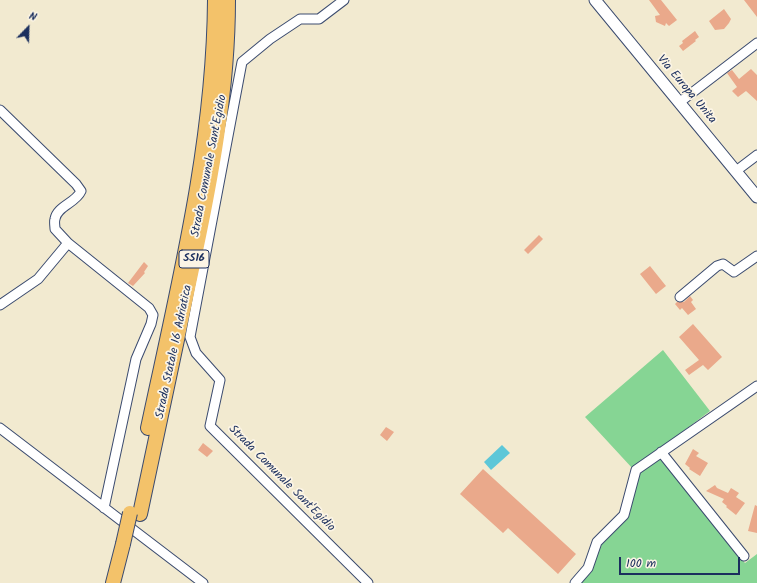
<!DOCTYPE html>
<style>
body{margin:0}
#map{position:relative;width:757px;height:583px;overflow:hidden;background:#f2ead0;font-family:Kalam,sans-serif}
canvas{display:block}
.north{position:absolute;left:8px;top:8px;width:40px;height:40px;-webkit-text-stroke:3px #fcf5e5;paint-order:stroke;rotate:23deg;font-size:11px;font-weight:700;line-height:16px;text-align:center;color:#1b2f5e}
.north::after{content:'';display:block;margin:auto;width:14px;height:18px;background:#1b2f5e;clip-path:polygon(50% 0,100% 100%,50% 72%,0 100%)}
.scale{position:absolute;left:619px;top:557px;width:121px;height:18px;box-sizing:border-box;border:2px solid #1b2f5e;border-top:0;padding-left:5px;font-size:12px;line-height:14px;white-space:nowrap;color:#1b2f5e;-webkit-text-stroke:3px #fcf5e5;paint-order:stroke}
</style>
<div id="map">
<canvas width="757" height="583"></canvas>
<div class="north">N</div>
<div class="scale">100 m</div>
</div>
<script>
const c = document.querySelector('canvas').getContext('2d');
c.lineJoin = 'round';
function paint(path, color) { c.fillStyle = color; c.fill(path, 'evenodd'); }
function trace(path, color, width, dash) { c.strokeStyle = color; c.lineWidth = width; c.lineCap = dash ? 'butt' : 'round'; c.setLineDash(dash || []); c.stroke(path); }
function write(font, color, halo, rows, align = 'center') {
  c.font = font + ' Kalam,sans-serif'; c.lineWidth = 3.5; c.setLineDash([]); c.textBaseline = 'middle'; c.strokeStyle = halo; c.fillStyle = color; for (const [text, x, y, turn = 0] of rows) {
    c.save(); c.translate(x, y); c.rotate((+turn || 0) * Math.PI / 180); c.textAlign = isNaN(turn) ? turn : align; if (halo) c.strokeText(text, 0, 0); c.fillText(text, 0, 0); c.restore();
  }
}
const green = new Path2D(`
 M 663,350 L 710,411 L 633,469 L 585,417 Z
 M 661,457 L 745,563 L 757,554 L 757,583 L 581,583 L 591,572 L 601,544 L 629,516 L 640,471 Z`);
const water = new Path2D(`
 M 502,445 L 510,453 L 491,470 L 484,462 Z`);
const building = new Path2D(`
 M 649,0 L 661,0 L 677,20 L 669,26 L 666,23 L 665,26 L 656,22 L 655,16 L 660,15 Z
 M 744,0 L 757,0 L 757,17 Z
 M 724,9 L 731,19 L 729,23 L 724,29 L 715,30 L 709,21 Z
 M 695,31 L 699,37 L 695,40 L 696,41 L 683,51 L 679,46 L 683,43 L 682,41 Z
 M 751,69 L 757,75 L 757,101 L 746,91 L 738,97 L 732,91 L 737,87 L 727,73 L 732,70 L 739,79 Z
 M 539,235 L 543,239 L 528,254 L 524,250 Z
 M 144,262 L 148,266 L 144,272 L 145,273 L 133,286 L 128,283 Z
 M 650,266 L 666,286 L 656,294 L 640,274 Z
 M 690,296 L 693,300 L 691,302 L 696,309 L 688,315 L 682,308 L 680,310 L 675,304 L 677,302 L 684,302 Z
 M 693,324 L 722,357 L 708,370 L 703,365 L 689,375 L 685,370 L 699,360 L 679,337 Z
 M 386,427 L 394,432 L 387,441 L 380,435 Z
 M 203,443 L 213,451 L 207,457 L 198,450 Z
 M 693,449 L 699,453 L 696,456 L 708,463 L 700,476 L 689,469 L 690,468 L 685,464 Z
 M 483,469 L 576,554 L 558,574 L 508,528 L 503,533 L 460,494 Z
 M 715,485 L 717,488 L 728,493 L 731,488 L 739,493 L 736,497 L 745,503 L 736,515 L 726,507 L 727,506 L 722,502 L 724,499 L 706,491 Z
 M 755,505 L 757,506 L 757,533 L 748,531 Z`);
const minor = new Path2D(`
 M 344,0 L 319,19 L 300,19 L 270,39 L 242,62 L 190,337 L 196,353 L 220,380 L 210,426 L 368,583
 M 680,102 L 757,43
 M 0,110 L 76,184 L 81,191 C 76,203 57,206 55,219 C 54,222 55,226 55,229 L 68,243 L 149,308 L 153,315 L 151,324 L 136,359 L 104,508
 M 736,171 L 757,155
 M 680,297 L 717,266 L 723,264 L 734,272 L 757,256
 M 0,305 L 38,279 L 68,243
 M 0,428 L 203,583
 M 661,452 L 744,556
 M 575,583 L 588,568 L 597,542 L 624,515 L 636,470 L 757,386`);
const tertiary = new Path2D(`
 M 595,0 L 757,197`);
const trunk = new Path2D(`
 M 148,428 C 178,287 214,144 215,0
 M 140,514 C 157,432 175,351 192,269 C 211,181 228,91 228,0
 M 113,583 L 123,544`);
const trunkBridge = new Path2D(`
 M 123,544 L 130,513`);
const shields = [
 [194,259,30]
];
const shieldNames = [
 ["SS16",194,259]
];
const streetNames = [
 ["Via Europa Unita",686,90,50],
 ["Strada Comunale Sant'Egidio",210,166,-79],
 ["Strada Statale 16 Adriatica",175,352,-78],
 ["Strada Comunale Sant'Egidio",281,479,45]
];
paint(green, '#86d594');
paint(water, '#5dc7d8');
paint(building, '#eaa98b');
trace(minor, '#3b4b6f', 11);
trace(tertiary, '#3b4b6f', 13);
trace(trunk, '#3b4b6f', 16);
trace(minor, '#fff', 9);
trace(tertiary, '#fff', 11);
trace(trunk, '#f3c26a', 14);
trace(trunkBridge, '#3b4b6f', 16, []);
trace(trunkBridge, '#f3c26a', 14);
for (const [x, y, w] of shields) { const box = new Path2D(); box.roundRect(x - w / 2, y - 9, w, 18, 3); c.fillStyle = '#fcf5e5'; c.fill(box); trace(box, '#1b2f5e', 1); }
write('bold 11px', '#1b2f5e', null, shieldNames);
write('12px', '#1b2f5e', '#fcf5e5', streetNames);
</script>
